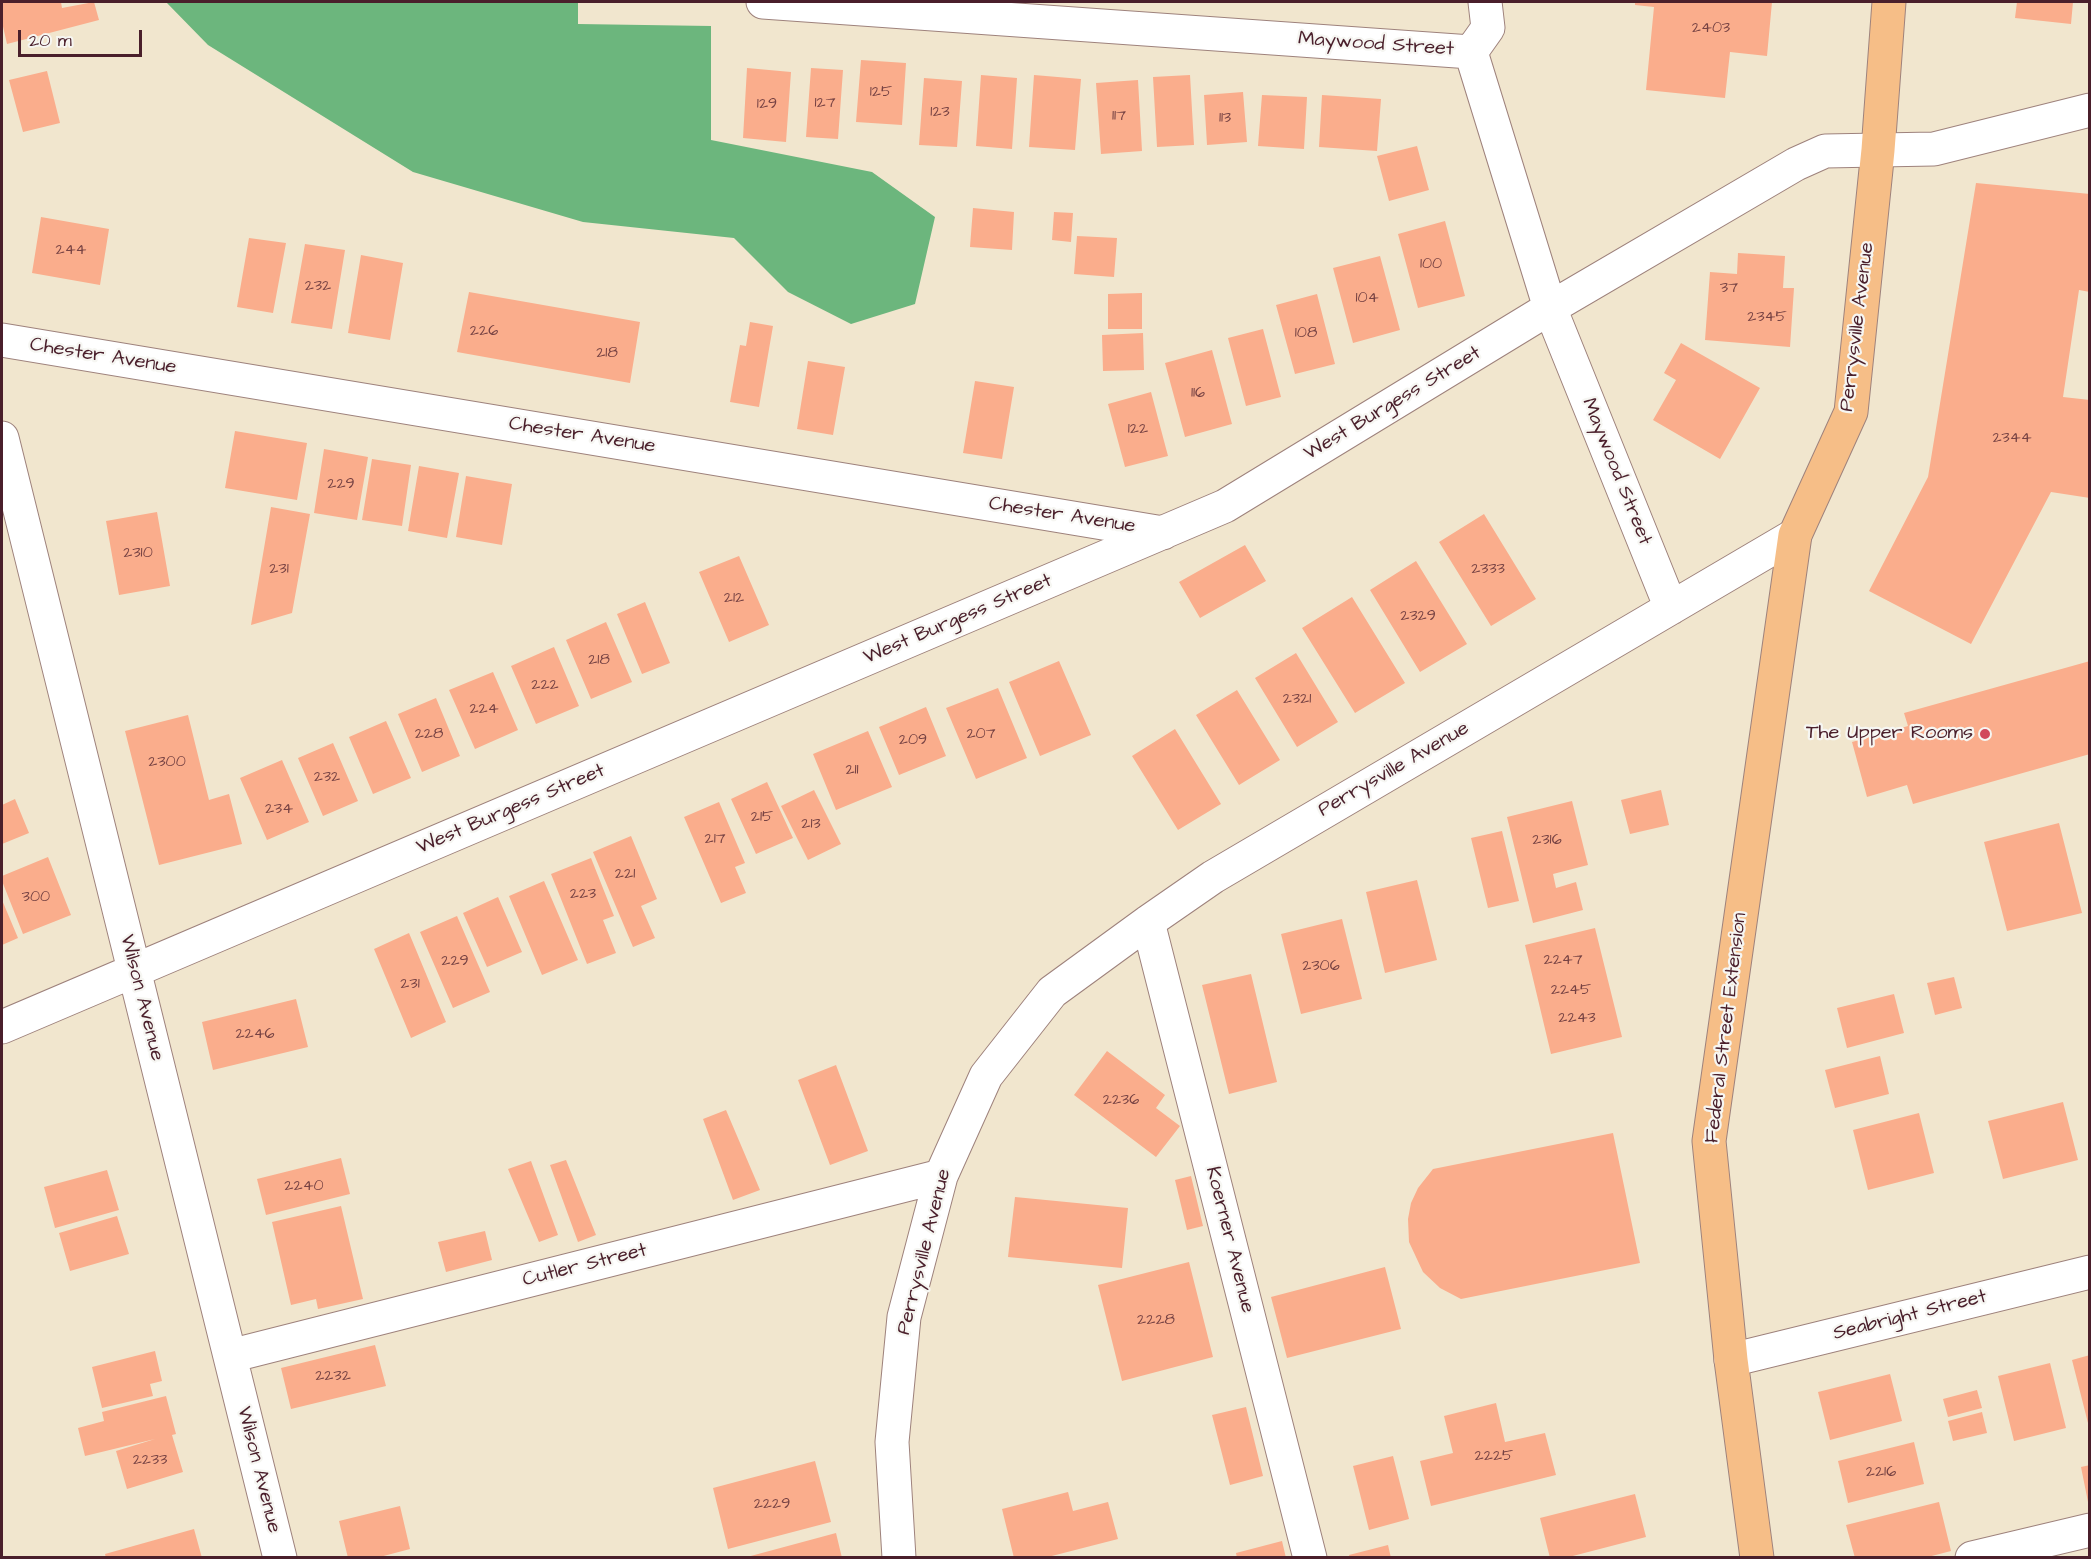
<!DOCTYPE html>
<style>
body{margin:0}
#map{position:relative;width:2091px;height:1559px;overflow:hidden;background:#f1e6ce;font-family:"Architects Daughter",sans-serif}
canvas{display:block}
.frame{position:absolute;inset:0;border:3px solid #4a1f2b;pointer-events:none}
.scale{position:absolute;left:18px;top:30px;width:124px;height:27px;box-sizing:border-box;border:3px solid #4a1f2b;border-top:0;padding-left:8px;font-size:18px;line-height:21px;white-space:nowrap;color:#4a1f2b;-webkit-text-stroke:4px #f6f6f2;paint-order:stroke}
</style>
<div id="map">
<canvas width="2091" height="1559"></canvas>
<div class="frame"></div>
<div class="scale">20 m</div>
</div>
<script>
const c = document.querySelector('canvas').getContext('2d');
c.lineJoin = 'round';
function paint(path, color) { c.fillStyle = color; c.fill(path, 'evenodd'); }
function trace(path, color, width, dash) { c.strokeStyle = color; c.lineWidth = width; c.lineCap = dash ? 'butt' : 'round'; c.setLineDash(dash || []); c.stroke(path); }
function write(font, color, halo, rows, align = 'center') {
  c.font = font + ' "Architects Daughter",sans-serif'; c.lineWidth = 4.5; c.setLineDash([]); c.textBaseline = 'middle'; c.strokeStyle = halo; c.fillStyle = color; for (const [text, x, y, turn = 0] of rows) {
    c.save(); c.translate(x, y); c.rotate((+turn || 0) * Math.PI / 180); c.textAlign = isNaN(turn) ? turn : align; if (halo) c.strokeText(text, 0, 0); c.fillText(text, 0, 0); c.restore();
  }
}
const forest = new Path2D(`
 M 166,2 L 578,2 L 578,24 L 711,26 L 711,140 L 872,172 L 935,217 L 915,304 L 851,324 L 788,292 L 734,238 L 583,222 L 413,172 L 208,45 Z`);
const building = new Path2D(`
 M 2,2 L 61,2 L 62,8 L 94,2 L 99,20 L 7,44 L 2,22 Z
 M 1635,2 L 1772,2 L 1767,56 L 1730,52 L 1725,98 L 1646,90 L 1654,7 L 1635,5 Z
 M 2017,2 L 2073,2 L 2071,24 L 2015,18 Z
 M 861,60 L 906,63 L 902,125 L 856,122 Z
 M 747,68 L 791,72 L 786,142 L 743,138 Z
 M 811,68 L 843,70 L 838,139 L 806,137 Z
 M 47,71 L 60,123 L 23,132 L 9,80 Z
 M 981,75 L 1017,78 L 1012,149 L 976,146 Z
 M 1034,75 L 1081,79 L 1075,150 L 1029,147 Z
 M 1190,75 L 1194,145 L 1157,147 L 1153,77 Z
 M 924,78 L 962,81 L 957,147 L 919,145 Z
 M 1138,80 L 1142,151 L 1101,154 L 1096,83 Z
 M 1243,92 L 1247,142 L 1207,145 L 1204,95 Z
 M 1262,95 L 1307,97 L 1304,149 L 1258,146 Z
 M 1322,95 L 1381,99 L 1377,151 L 1319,147 Z
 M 1417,146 L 1429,190 L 1389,201 L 1377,156 Z
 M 1976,183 L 2090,194 L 2090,292 L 2079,290 L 2063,397 L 2090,400 L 2090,498 L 2051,492 L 1971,644 L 1869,591 L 1928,477 Z
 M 973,208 L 1014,212 L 1012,250 L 970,247 Z
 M 1054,212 L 1073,213 L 1071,242 L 1052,240 Z
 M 41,217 L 109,229 L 100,285 L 32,273 Z
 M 1445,221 L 1465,296 L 1418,308 L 1398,234 Z
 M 1077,236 L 1117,238 L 1114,277 L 1074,274 Z
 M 249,238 L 286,243 L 273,313 L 237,307 Z
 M 305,244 L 345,250 L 332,329 L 291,323 Z
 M 1738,253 L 1785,256 L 1783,288 L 1794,288 L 1790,347 L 1705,340 L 1710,272 L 1737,274 Z
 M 361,255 L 403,263 L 390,340 L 348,333 Z
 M 1380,256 L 1400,330 L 1353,343 L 1333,268 Z
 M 469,292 L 640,322 L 630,383 L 457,352 Z
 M 1142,293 L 1142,329 L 1108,329 L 1108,294 Z
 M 1317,294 L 1335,364 L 1295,374 L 1276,305 Z
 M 750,322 L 773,326 L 759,407 L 730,402 L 740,345 L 746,346 Z
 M 1263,329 L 1281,397 L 1246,406 L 1228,338 Z
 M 1143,333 L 1144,370 L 1103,371 L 1102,335 Z
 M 1681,343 L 1760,388 L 1720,459 L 1653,420 L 1676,380 L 1664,373 Z
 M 1212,350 L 1232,424 L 1185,437 L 1165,363 Z
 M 808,361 L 845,367 L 833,435 L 797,429 Z
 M 975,381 L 1014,387 L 1002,459 L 963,453 Z
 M 1151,392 L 1168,456 L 1125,467 L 1108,404 Z
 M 235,431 L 307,443 L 297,500 L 225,488 Z
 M 324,449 L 368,457 L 357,520 L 314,513 Z
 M 372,459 L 411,465 L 402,526 L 362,520 Z
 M 419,466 L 459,473 L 447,538 L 408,531 Z
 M 466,476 L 512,484 L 502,545 L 456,537 Z
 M 271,507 L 310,514 L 292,613 L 251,625 Z
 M 157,512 L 170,586 L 119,595 L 106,521 Z
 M 1484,514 L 1536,599 L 1491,626 L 1439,542 Z
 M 1245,545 L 1266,581 L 1200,618 L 1179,582 Z
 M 739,556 L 769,625 L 729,642 L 699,572 Z
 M 1416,561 L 1467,644 L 1420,672 L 1370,590 Z
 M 1352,597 L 1405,683 L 1355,713 L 1302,628 Z
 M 645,602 L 670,663 L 642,674 L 617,614 Z
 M 606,622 L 632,682 L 591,699 L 566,640 Z
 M 554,647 L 579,706 L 536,724 L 511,666 Z
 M 1296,653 L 1338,722 L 1297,747 L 1255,678 Z
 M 1059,661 L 1091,735 L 1040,756 L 1009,682 Z
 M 2090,661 L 2090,754 L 1913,804 L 1907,785 L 1867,797 L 1852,742 L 1908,726 L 1904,713 Z
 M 493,672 L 518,730 L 475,749 L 449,690 Z
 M 998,688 L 1027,758 L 976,779 L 946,708 Z
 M 1237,690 L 1280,760 L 1239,785 L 1196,715 Z
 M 436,698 L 460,756 L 422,772 L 398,714 Z
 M 926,707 L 946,756 L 899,775 L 879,727 Z
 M 188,715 L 209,800 L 229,794 L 242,844 L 159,865 L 125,731 Z
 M 386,721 L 411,778 L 373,794 L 349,737 Z
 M 1175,729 L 1221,804 L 1178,830 L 1132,756 Z
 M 868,731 L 892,787 L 836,810 L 813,754 Z
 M 333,743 L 358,801 L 323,816 L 298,758 Z
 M 282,760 L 309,822 L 267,840 L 240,778 Z
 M 767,782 L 793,838 L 756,854 L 731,799 Z
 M 814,790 L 841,844 L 808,860 L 781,806 Z
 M 1661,790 L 1669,825 L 1630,834 L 1621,800 Z
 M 15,799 L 29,833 L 2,844 L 2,805 Z
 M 1572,801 L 1588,865 L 1553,874 L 1556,888 L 1576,882 L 1583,910 L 1533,923 L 1507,817 Z
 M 719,802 L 745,863 L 735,867 L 746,893 L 721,903 L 684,817 Z
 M 2059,823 L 2082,913 L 2007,931 L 1984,842 Z
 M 1502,831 L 1519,901 L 1488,908 L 1471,838 Z
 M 631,836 L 657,899 L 641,906 L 655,938 L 633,947 L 593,852 Z
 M 48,857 L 71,915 L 23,934 L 2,881 L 2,876 Z
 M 591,858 L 614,916 L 603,920 L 616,953 L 587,964 L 551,874 Z
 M 1417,880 L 1437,960 L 1385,973 L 1366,892 Z
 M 544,881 L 578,960 L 542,975 L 509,896 Z
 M 498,897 L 522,952 L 487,967 L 463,913 Z
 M 2,900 L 18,938 L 2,945 Z
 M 457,916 L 490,992 L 453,1008 L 420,932 Z
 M 1342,919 L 1362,999 L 1301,1014 L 1281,934 Z
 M 1595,928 L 1622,1037 L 1551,1054 L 1525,945 Z
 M 409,933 L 446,1022 L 411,1038 L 374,949 Z
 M 1251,974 L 1277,1082 L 1229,1094 L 1202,985 Z
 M 1954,977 L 1962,1008 L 1935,1015 L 1927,983 Z
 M 1894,994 L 1904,1033 L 1847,1048 L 1837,1008 Z
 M 296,999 L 308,1047 L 213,1070 L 202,1022 Z
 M 1107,1051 L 1165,1095 L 1156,1108 L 1180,1126 L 1156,1157 L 1074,1095 Z
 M 1880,1056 L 1889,1094 L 1835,1108 L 1825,1070 Z
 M 836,1065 L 868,1151 L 830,1165 L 798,1080 Z
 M 2063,1102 L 2078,1160 L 2003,1179 L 1988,1121 Z
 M 726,1110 L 760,1190 L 733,1200 L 703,1119 Z
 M 1919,1113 L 1934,1173 L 1868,1190 L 1853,1130 Z
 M 1613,1133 L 1640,1263 L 1461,1299 L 1440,1288 L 1423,1272 L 1409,1242 L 1408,1219 L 1411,1203 L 1418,1188 L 1433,1169 Z
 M 341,1158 L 350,1194 L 266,1215 L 257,1179 Z
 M 566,1160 L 596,1235 L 578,1242 L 550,1165 Z
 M 531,1161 L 558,1235 L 539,1242 L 508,1169 Z
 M 107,1170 L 119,1210 L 55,1228 L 44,1187 Z
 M 1191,1176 L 1203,1226 L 1187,1230 L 1175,1180 Z
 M 1015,1197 L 1128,1208 L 1122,1268 L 1008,1257 Z
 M 341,1206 L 363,1299 L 318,1309 L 316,1299 L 291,1305 L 272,1222 Z
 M 117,1216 L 129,1254 L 70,1271 L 59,1233 Z
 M 485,1231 L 492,1260 L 446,1272 L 438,1242 Z
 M 1189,1262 L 1213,1357 L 1122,1381 L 1098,1285 Z
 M 1385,1267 L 1401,1329 L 1287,1358 L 1271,1297 Z
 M 375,1345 L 386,1386 L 291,1409 L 281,1368 Z
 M 155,1351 L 162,1381 L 150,1384 L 153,1396 L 102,1408 L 92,1367 Z
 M 2090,1355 L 2090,1427 L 2089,1427 L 2072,1360 Z
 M 2050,1363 L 2066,1428 L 2014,1441 L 1998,1376 Z
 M 1890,1374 L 1902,1421 L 1830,1440 L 1818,1392 Z
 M 1977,1390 L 1982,1408 L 1948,1417 L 1943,1399 Z
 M 166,1396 L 176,1434 L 172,1435 L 183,1472 L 127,1489 L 116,1451 L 155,1439 L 85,1456 L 78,1428 L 104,1421 L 102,1412 Z
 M 1496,1403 L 1505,1442 L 1545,1433 L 1556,1475 L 1431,1506 L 1420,1461 L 1453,1453 L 1444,1416 Z
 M 1246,1407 L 1263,1476 L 1230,1485 L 1212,1415 Z
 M 1982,1412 L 1987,1433 L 1953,1441 L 1948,1421 Z
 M 1914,1442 L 1924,1484 L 1848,1503 L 1838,1461 Z
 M 1393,1456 L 1409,1519 L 1369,1530 L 1353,1466 Z
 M 815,1461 L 831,1522 L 728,1549 L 713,1488 Z
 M 2090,1465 L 2090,1501 L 2088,1502 L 2081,1467 Z
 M 1068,1492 L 1073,1511 L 1108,1502 L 1118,1539 L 1044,1558 L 1014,1558 L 1002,1509 Z
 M 1635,1494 L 1646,1537 L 1565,1558 L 1550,1558 L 1540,1518 Z
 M 1939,1502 L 1951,1551 L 1924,1558 L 1855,1558 L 1846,1525 Z
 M 400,1506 L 410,1549 L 376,1558 L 348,1558 L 339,1521 Z
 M 194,1529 L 202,1558 L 106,1558 L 105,1554 Z
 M 836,1533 L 842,1558 L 747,1558 L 747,1557 Z
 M 1282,1541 L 1286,1558 L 1237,1558 L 1236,1553 Z
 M 1388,1545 L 1391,1558 L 1350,1558 L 1349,1555 Z`);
const minor = new Path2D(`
 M 763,2 L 1471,52 L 1550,308 L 1671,608
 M 1471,52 L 1488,28 L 1485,2
 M 2,340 L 1163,533
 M 2,438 L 280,1558
 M 1148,922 L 1310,1558
 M 2,1027 L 1225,506 L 1550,308 L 1796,164 L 1825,151 L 1934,149 L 2090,110
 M 230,1356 L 941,1176
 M 1731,1360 L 2090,1272
 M 899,1558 L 892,1442 L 904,1317 L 941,1176 L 986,1076 L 1052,992 L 1148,922 L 1213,877 L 1795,535
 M 1972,1558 L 2090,1530`);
const major = new Path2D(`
 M 1757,1558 L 1731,1360 L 1709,1141 L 1795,535 L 1851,412 L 1878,150 L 1889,2`);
const markers = [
 [1985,734,6,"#d1495b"]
];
const numberNames = [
 ["2403",1711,29],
 ["125",881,93],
 ["127",825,104],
 ["129",767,105],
 ["123",940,113],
 ["117",1119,117],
 ["113",1225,119],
 ["244",71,251],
 ["100",1431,265],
 ["232",318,287],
 ["37",1729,289],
 ["104",1367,299],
 ["2345",1767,318],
 ["226",484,332],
 ["108",1306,334],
 ["218",607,354],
 ["116",1198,394],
 ["122",1138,430],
 ["2344",2012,439],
 ["229",341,485],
 ["2310",138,554],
 ["231",279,570],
 ["2333",1488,570],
 ["212",734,599],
 ["2329",1418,617],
 ["218",599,661],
 ["222",545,686],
 ["2321",1297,700],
 ["224",484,710],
 ["228",429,735],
 ["207",981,735],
 ["209",913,741],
 ["2300",167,763],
 ["211",852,771],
 ["232",327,778],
 ["234",279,810],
 ["215",762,818],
 ["213",811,825],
 ["217",715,840],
 ["2316",1547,841],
 ["221",625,875],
 ["223",583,895],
 ["300",36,898],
 ["2247",1563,961],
 ["229",455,962],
 ["2306",1321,967],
 ["231",410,985],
 ["2245",1571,991],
 ["2243",1577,1019],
 ["2246",255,1035],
 ["2236",1121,1101],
 ["2240",304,1187],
 ["2228",1156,1321],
 ["2232",333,1377],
 ["2225",1494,1457],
 ["2233",150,1461],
 ["2216",1881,1473],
 ["2229",772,1505]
];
const streetNames = [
 ["Maywood Street",1376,45,4],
 ["Perrysville Avenue",1858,327,-83],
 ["Chester Avenue",103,357,9],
 ["West Burgess Street",1393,404,-31],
 ["Chester Avenue",582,436,9],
 ["Maywood Street",1616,472,68],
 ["Chester Avenue",1062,516,9],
 ["West Burgess Street",958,620,-23],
 ["Perrysville Avenue",1394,770,-30],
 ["West Burgess Street",511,810,-23],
 ["Wilson Avenue",141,998,76],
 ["Federal Street Extension",1727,1028,-83],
 ["Koerner Avenue",1229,1240,76],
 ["Perrysville Avenue",925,1252,-76],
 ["Cutler Street",585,1266,-14],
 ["Seabright Street",1910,1316,-14],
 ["Wilson Avenue",258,1470,76]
];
const poiNames = [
 ["The Upper Rooms",1973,734]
];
paint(forest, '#6cb67d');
paint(building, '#faad8c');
trace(minor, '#9e827c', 35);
trace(major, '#9e827c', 35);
trace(minor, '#fff', 33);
trace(major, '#f6be87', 33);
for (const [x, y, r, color] of markers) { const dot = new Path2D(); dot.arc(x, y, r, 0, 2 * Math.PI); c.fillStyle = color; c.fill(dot); trace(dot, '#f6f6f2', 2); }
write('16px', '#764243', null, numberNames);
write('20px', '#4a1f2b', '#f6f6f2', streetNames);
write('20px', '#4a1f2b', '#f6f6f2', poiNames, 'right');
</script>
